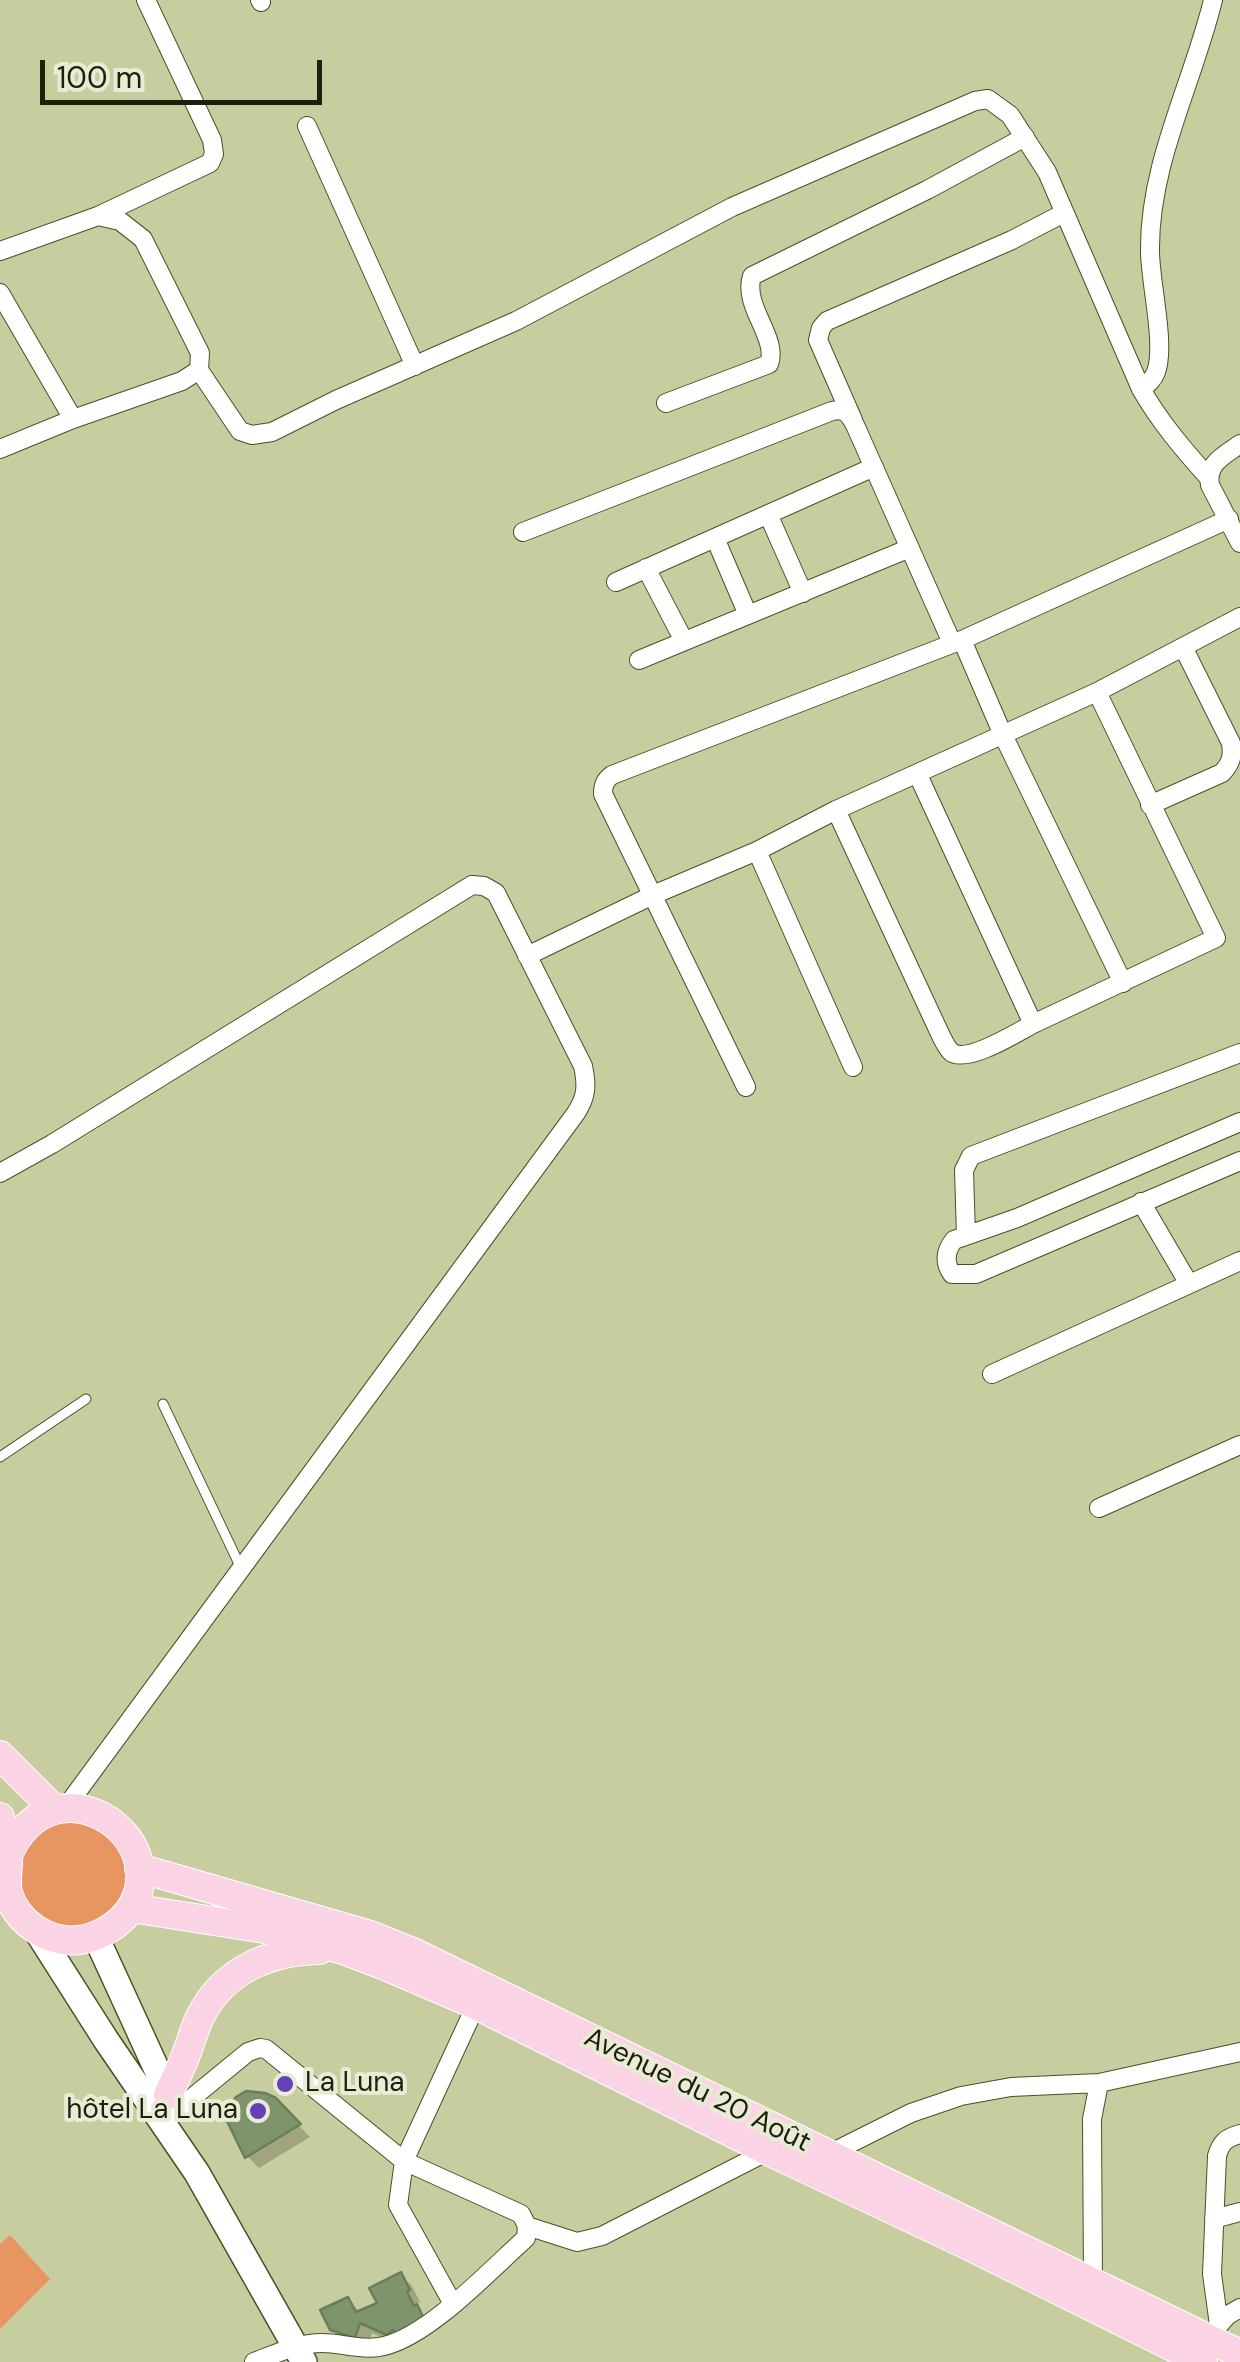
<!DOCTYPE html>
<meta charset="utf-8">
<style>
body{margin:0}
#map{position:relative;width:1240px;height:2362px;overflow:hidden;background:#c8cd9f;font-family:"DM Sans",sans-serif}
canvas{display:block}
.scale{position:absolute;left:40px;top:60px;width:282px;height:45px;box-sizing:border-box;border:5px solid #1e1f0e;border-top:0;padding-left:12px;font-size:30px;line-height:35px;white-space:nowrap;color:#1e1f0e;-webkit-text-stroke:8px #e9ecd4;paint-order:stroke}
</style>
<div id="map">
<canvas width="1240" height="2362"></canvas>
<div class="scale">100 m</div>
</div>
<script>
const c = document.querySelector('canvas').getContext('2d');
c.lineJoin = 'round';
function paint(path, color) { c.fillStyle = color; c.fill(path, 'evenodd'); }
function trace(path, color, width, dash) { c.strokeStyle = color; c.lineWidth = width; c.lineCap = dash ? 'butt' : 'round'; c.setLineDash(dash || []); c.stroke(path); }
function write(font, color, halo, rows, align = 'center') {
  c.font = font + ' "DM Sans",sans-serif'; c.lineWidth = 8; c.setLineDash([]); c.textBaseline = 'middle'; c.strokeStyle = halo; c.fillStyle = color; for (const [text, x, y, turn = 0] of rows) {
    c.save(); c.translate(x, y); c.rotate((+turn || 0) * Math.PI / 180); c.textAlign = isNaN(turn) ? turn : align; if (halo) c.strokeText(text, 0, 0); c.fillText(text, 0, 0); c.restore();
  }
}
const green = new Path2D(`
 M 84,1819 L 117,1838 C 133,1887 133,1891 95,1926 C 83,1926 66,1930 55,1927 C 28,1918 11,1883 21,1856 C 25,1845 39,1834 46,1825 Z
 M 10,2235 L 50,2279 L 0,2329 L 0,2244 Z`);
const shadow = new Path2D(`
 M 275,2101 L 310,2137 L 259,2168 L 247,2156 Z
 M 400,2275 L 412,2286 L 420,2302 L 416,2303 L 434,2331 L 409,2345 L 399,2345 L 372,2333 L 367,2348 L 344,2341 L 332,2329 L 348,2300 L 359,2311 L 380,2304 Z`);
const building = new Path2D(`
 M 246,2091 L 265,2093 L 276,2098 L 301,2124 L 245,2158 L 227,2121 L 228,2108 L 236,2097 Z
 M 401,2272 L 410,2290 L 407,2292 L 414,2306 L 417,2304 L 424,2319 L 396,2335 L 393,2330 L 387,2335 L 360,2323 L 355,2338 L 330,2330 L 320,2310 L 348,2297 L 356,2312 L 377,2303 L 369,2288 Z`);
const lane = new Path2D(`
 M 163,1404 L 241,1568
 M 0,1457 L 86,1399`);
const street = new Path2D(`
 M 260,0 L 261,2
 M 307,126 L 415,366
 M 0,251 L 98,216 L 210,163 L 214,154 L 212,140 L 146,0
 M 0,293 L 73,419
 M 199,370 L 240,431 L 252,435 L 272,432 L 336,400 L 516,321 L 732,207 L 975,101 L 988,99 L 1010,115 L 1047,172 L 1141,389 C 1160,422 1183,449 1208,477
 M 1141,389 C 1148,384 1153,380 1156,372 C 1166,345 1150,282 1150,251 C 1149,163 1193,83 1213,0
 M 666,403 L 769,364 C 779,338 742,306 752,276 L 927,190 L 1025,137
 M 853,420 L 818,340 L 821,328 L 827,321 L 1012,240 L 1064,213
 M 1240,444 C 1225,455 1206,463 1210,485 L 1240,543
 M 0,449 L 73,419 L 182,381 L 199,370 L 200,353 L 143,239 L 120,221 L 98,216
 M 768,514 L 803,593
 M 523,532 L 832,411 C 845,408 849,414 855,425 L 952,643
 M 715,538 L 748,615
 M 646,568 L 684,641
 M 616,582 L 874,467
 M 962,640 L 1003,735 L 1123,983
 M 639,660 L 910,548
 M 918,775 L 1033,1024 L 1216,938 L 1097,692
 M 1150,805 L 1222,773 C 1231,763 1233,757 1231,743 L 1183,647
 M 836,810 L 942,1038 C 945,1043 947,1048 951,1052 C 967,1064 1016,1033 1033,1024
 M 757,851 L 853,1067
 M 527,956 L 653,895 L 757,851 L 836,810 L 1097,692 L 1240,617
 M 746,1087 L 603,794 C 603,785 605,780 612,775 L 962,640 L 1229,519
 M 1240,1122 L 1017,1218 L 954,1240 C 945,1251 944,1263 952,1274 L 976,1274 L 1240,1161
 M 0,1173 L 52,1144 L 472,885 L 484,886 L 496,893 L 583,1066 C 587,1085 587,1096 576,1113 L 66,1807
 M 1141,1202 L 1189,1284
 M 966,1236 L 964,1170 L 971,1156 L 1240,1053
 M 992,1374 L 1240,1261
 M 1099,1508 L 1240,1445
 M 176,2111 L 248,2052 L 260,2048 L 266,2049 L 404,2161 L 521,2214 L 527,2226 L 526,2238 C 490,2270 430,2335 384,2346 C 364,2351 342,2343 322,2343 C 298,2343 275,2354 254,2362
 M 827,2155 L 911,2113 L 961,2096 L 1011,2087 L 1099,2083 L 1240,2052
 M 1214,2219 L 1240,2212
 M 527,2226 L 577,2242 L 602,2236 L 768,2151
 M 1093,2283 L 1092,2119 L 1099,2083
 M 453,2304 L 398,2205 L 404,2161 L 476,2005
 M 1219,2325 L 1212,2274 L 1217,2156 C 1221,2142 1226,2138 1240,2134
 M 1219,2325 L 1228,2315 L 1240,2308`);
const secondary = new Path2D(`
 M 36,1930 L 106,2040 L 197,2173 L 304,2362
 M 96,1937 L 174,2107`);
const primary = new Path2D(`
 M 0,1755 L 55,1810
 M 0,1817 C 3,1829 8,1842 8,1854 C 9,1868 5,1879 8,1893 C 17,1923 49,1944 80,1940 C 99,1937 120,1925 131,1908 C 175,1835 52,1755 8,1855
 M 139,1868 L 370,1935 L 415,1953 L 1240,2354
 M 131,1908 L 265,1929 L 343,1950 L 385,1966 L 476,2005 L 768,2151 L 965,2244 L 1203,2362
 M 168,2095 C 175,2080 182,2066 187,2052 C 192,2039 195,2026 201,2015 C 224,1970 270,1951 319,1950`);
const markers = [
 [285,2084,10,"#6640b9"],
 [258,2111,10,"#6640b9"]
];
const poiNames = [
 ["La Luna",305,2084],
 ["hôtel La Luna",238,2111,"right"]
];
const streetNames = [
 ["Avenue du 20 Août",697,2091,26]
];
paint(green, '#e79661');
paint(shadow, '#0003');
paint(building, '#7d946d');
trace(building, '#697f59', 2.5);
trace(lane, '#4c4f25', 11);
trace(street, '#4c4f25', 20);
trace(secondary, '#4c4f25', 28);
trace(primary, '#fff', 30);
trace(lane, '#fff', 9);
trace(street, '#fff', 18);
trace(secondary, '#fff', 25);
trace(primary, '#fad4e4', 28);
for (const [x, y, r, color] of markers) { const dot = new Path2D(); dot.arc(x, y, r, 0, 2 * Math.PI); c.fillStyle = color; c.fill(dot); trace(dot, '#e9ecd4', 4); }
write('28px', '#1e1f0e', '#e9ecd4', poiNames, 'left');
write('28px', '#1e1f0e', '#e9ecd4', streetNames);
</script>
